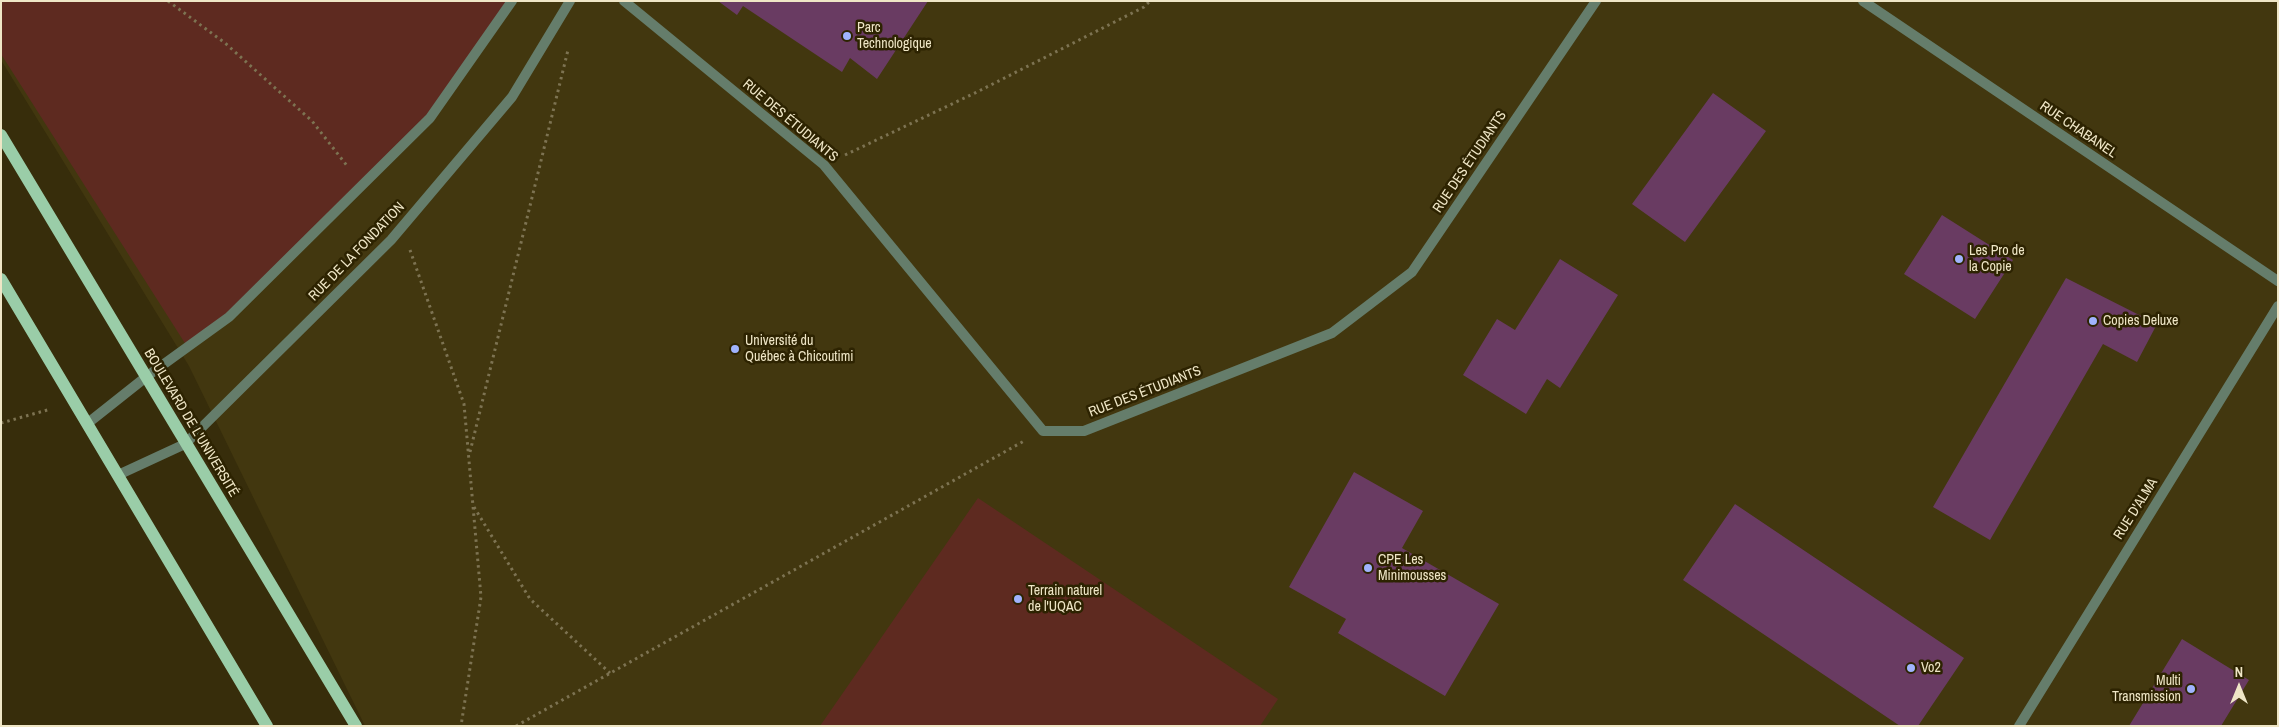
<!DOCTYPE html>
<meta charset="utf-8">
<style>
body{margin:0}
#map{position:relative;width:2279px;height:727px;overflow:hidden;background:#372d0b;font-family:"Archivo Narrow",sans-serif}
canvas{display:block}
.frame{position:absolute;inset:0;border:2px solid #efe6c6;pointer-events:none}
.north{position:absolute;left:2214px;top:662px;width:50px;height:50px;-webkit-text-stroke:4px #2d2301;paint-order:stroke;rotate:0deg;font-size:14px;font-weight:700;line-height:20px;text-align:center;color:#efe6c6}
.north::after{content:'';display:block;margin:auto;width:18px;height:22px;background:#efe6c6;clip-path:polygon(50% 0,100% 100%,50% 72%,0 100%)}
</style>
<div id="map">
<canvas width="2279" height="727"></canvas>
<div class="frame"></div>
<div class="north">N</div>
</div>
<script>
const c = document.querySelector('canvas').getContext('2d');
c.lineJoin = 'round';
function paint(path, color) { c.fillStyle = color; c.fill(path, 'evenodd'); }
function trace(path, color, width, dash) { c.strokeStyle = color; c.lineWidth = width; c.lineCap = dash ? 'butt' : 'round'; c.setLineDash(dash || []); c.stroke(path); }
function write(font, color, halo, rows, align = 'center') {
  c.font = font + ' "Archivo Narrow",sans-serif'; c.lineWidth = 5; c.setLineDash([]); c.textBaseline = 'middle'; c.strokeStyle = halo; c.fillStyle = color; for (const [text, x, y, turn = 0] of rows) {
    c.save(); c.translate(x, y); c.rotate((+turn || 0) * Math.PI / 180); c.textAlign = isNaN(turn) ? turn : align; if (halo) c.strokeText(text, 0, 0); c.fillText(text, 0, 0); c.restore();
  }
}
const built = new Path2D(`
 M 1,1 L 2278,1 L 2278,726 L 365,726 L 189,366 L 1,60 Z`);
const green = new Path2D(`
 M 1,1 L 512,1 L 430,118 L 229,317 L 188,348 L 1,54 Z
 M 978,498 L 1278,699 L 1260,726 L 820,726 Z`);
const building = new Path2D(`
 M 718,1 L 928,1 L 877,79 L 850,58 L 842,72 L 743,6 L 737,15 Z
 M 1713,93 L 1766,131 L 1685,242 L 1632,204 Z
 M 1942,215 L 2013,260 L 1975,319 L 1904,274 Z
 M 1560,259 L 1618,295 L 1560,388 L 1547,379 L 1526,414 L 1463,375 L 1497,319 L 1515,330 Z
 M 2066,278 L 2157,324 L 2137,362 L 2103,344 L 1990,540 L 1933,507 Z
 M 1354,472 L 1423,511 L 1402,548 L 1499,604 L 1445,696 L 1338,633 L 1346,619 L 1289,587 Z
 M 1735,504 L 1964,658 L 1918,726 L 1900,726 L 1683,580 Z
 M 2182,639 L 2249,680 L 2221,726 L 2129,726 Z`);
const path = new Path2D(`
 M 168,1 L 225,43 L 312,121 L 348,167
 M 845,155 L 977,92 L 1144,7 L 1150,1
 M 410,250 L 464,404 L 481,597 L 461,726
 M 1,423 L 51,409
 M 470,452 L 568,50
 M 474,507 L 530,599 L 610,673
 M 516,726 L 1024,441`);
const minor = new Path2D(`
 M 624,1 L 824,165 L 1043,431 L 1084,431 L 1332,333 L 1412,272 L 1596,1
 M 1863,1 L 2278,281
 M 88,423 L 146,377 L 229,317 L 430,118 L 512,1
 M 118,475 L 185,444 L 391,240 L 512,97 L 570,1
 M 2019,726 L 2278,306`);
const primary = new Path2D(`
 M 1,135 L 356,726
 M 1,279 L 267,726`);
const markers = [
 [847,36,5,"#a0b3fd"],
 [1959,259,5,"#a0b3fd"],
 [2093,321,5,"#a0b3fd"],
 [735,349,5,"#a0b3fd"],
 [1368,568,5,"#a0b3fd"],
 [1018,599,5,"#a0b3fd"],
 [1911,668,5,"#a0b3fd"],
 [2191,689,5,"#a0b3fd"]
];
const poiNames = [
 ["Parc",857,28],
 ["Technologique",857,44],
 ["Les Pro de",1969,251],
 ["la Copie",1969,267],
 ["Copies Deluxe",2103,321],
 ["Université du",745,341],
 ["Québec à Chicoutimi",745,357],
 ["CPE Les",1378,560],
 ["Minimousses",1378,576],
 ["Terrain naturel",1028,591],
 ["de l'UQAC",1028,607],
 ["Vo2",1921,668],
 ["Multi",2181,681,"right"],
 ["Transmission",2181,697,"right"]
];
const streetNames = [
 ["RUE DES ÉTUDIANTS",790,121,40],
 ["RUE CHABANEL",2078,130,34],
 ["RUE DES ÉTUDIANTS",1470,162,-56],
 ["RUE DE LA FONDATION",357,252,-46],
 ["RUE DES ÉTUDIANTS",1145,392,-21],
 ["BOULEVARD DE L'UNIVERSITÉ",191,423,59],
 ["RUE D'ALMA",2136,509,-58]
];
paint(built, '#42370f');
paint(green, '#5e2a20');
paint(building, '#693b62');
trace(path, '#7d7352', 3, [2.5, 4]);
trace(minor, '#657d6b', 10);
trace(primary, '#9acda8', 12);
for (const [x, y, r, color] of markers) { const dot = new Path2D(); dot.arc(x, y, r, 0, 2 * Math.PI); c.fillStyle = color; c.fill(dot); trace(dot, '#2d2301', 2); }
write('14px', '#efe6c6', '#2d2301', poiNames, 'left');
write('14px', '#efe6c6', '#2d2301', streetNames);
</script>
